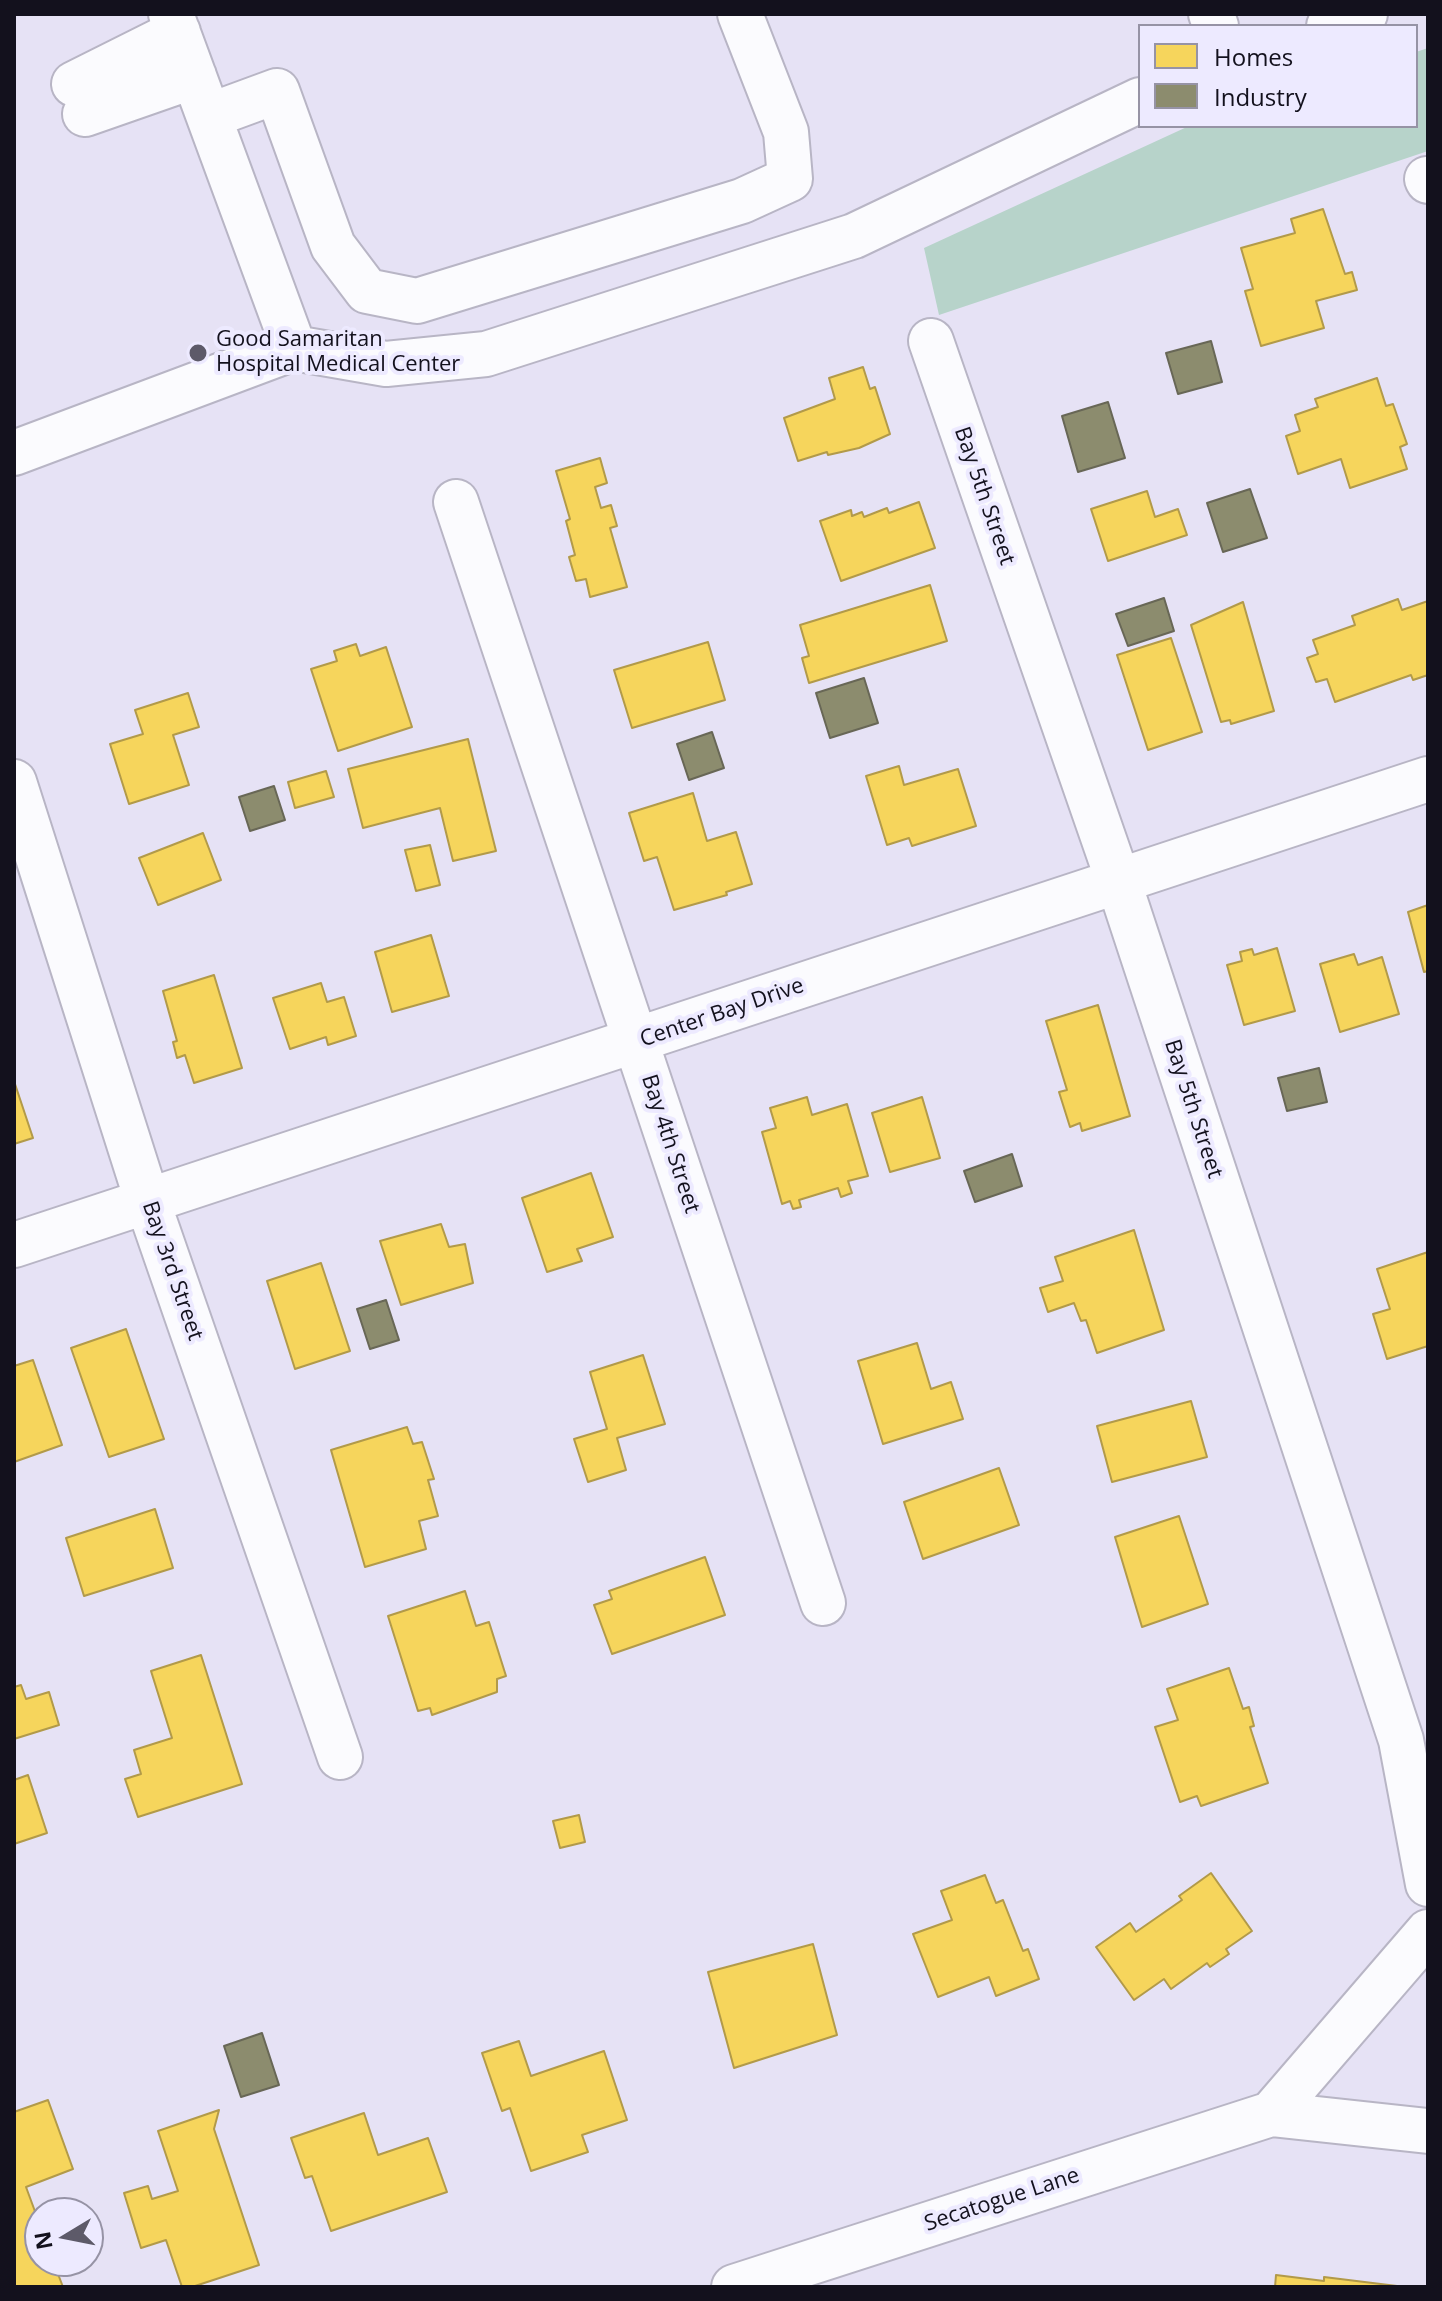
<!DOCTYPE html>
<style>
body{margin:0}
#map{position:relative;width:1442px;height:2301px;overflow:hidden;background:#e6e2f5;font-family:"Open Sans",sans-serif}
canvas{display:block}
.frame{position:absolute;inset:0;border:16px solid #13111d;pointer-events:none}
.legend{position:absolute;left:1138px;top:24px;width:280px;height:104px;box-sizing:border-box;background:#edeaff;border:2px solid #9693a5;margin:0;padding:10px 14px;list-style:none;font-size:24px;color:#13111d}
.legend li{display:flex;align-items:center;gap:16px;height:40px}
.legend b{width:40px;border:2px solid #9693a5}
.north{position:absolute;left:24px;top:2197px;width:80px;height:80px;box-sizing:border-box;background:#edeaff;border:2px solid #9693a5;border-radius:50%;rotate:260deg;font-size:22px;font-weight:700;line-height:32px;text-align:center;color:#13111d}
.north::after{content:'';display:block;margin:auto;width:28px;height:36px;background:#5d5a69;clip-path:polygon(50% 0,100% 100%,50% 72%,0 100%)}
</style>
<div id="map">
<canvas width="1442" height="2301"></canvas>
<div class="frame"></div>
<ul class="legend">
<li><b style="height:22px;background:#f6d55c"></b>Homes</li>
<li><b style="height:22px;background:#8c8c6e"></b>Industry</li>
</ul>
<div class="north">N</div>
</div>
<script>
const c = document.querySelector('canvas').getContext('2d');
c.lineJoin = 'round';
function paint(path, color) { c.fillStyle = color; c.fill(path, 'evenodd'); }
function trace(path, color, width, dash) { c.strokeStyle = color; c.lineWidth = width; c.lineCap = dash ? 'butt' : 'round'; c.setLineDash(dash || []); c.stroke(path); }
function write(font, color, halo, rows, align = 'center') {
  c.font = font + ' "Open Sans",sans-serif'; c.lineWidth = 8; c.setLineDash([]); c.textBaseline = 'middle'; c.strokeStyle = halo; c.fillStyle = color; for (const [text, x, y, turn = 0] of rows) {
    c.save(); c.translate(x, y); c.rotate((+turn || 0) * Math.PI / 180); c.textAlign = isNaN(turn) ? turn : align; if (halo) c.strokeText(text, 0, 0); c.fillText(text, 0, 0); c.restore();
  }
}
const green = new Path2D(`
 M 1428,48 L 1428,151 L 939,315 L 924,248 L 1189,126 L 1416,126 L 1416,52 Z`);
const homes = new Path2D(`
 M 1323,209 L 1345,274 L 1352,272 L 1357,290 L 1316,301 L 1324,328 L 1261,346 L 1245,291 L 1253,289 L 1241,248 L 1295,233 L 1291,219 Z
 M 863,367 L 870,389 L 875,387 L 890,434 L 859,448 L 828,455 L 827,452 L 798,461 L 784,418 L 835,399 L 829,378 Z
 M 1377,378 L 1386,406 L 1393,404 L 1407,444 L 1400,447 L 1407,469 L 1350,488 L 1341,459 L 1298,474 L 1286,436 L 1300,431 L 1295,415 L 1318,407 L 1315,399 Z
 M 600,458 L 607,483 L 595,487 L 601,508 L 611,505 L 617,526 L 610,528 L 627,587 L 590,597 L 586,579 L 576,581 L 569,557 L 575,555 L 566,521 L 570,519 L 556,471 Z
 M 1147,491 L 1155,517 L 1178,509 L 1187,535 L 1108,561 L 1091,509 Z
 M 919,502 L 935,548 L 841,581 L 820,521 L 851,510 L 852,516 L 862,512 L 864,517 L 887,508 L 889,513 Z
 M 930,585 L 947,641 L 809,683 L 802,658 L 809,656 L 800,625 Z
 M 1398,599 L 1402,610 L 1428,601 L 1428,675 L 1413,680 L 1411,675 L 1335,702 L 1327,679 L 1316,682 L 1307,658 L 1318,654 L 1313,640 L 1355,625 L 1352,616 Z
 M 1243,602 L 1274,711 L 1231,724 L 1230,720 L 1221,722 L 1191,625 Z
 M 1171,638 L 1202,732 L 1148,750 L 1117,655 Z
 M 708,642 L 725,700 L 632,728 L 614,670 Z
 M 356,644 L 360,656 L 386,647 L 412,727 L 338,751 L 311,669 L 337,661 L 334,651 Z
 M 188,693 L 199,727 L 173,735 L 189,785 L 129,804 L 110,744 L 143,734 L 135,710 Z
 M 468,739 L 496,851 L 453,861 L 440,808 L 363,828 L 348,769 Z
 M 899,766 L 904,785 L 958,769 L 976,826 L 912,846 L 909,838 L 887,845 L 866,776 Z
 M 326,771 L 334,797 L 295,808 L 288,782 Z
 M 693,793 L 707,841 L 736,832 L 752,884 L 726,892 L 727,895 L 674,910 L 657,857 L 644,861 L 629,813 Z
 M 203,833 L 221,880 L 158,905 L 139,858 Z
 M 430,845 L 440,885 L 416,891 L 405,850 Z
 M 1428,905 L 1428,971 L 1424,972 L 1408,912 Z
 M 431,935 L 449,996 L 392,1012 L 375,952 Z
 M 1277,948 L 1295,1011 L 1244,1025 L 1227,965 L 1242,961 L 1240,952 L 1252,949 L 1254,955 Z
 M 1354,954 L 1358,965 L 1382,957 L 1399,1014 L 1340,1032 L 1320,964 Z
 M 214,975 L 242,1068 L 194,1083 L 185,1055 L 177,1058 L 173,1042 L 177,1041 L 163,991 Z
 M 321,983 L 327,1002 L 344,997 L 356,1036 L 328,1045 L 326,1037 L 290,1049 L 273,998 Z
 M 1098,1005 L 1130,1116 L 1082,1131 L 1080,1123 L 1070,1127 L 1059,1092 L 1067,1090 L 1046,1021 Z
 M 14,1081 L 33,1138 L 14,1144 Z
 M 807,1097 L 812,1115 L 847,1104 L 868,1176 L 848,1181 L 852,1193 L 841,1197 L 838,1188 L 799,1200 L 801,1207 L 793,1209 L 790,1201 L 782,1204 L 762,1132 L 776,1128 L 770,1108 Z
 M 922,1097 L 940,1158 L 890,1172 L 872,1113 Z
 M 591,1173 L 613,1237 L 577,1249 L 582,1261 L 547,1272 L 522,1198 Z
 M 441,1224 L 449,1247 L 465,1244 L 473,1283 L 401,1305 L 380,1241 Z
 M 1134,1230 L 1164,1330 L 1097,1353 L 1086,1320 L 1081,1321 L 1074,1303 L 1048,1312 L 1040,1288 L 1063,1281 L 1055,1257 Z
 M 1428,1252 L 1428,1346 L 1387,1359 L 1373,1314 L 1390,1309 L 1377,1269 Z
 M 321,1263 L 350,1351 L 295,1369 L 267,1281 Z
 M 126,1329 L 164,1439 L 109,1457 L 71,1348 Z
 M 917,1343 L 931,1389 L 951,1382 L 963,1419 L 883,1444 L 858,1361 Z
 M 643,1355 L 665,1424 L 617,1438 L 626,1470 L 588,1482 L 574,1439 L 607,1429 L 590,1372 Z
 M 33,1360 L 62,1445 L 14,1462 L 14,1366 Z
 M 1191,1401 L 1207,1457 L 1112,1482 L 1097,1426 Z
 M 407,1427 L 413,1444 L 422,1442 L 434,1479 L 428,1480 L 438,1516 L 419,1521 L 426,1549 L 365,1567 L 331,1450 Z
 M 999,1468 L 1019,1525 L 923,1559 L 904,1502 Z
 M 155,1509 L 173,1568 L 84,1596 L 66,1538 Z
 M 1179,1516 L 1208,1604 L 1142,1627 L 1115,1537 Z
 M 705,1557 L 725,1615 L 612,1654 L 594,1605 L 612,1599 L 609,1591 Z
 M 465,1591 L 476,1626 L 489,1622 L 506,1676 L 497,1679 L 497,1692 L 432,1715 L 430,1708 L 418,1711 L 388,1616 Z
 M 201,1655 L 242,1784 L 138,1817 L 125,1779 L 141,1774 L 134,1750 L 172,1738 L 151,1671 Z
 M 1229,1668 L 1243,1709 L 1249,1707 L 1254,1726 L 1250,1727 L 1268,1783 L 1201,1806 L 1197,1796 L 1180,1802 L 1155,1727 L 1178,1720 L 1167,1689 Z
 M 21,1685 L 26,1699 L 49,1692 L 59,1725 L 14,1739 L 14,1687 Z
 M 28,1775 L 47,1833 L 14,1844 L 14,1780 Z
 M 579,1815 L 585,1842 L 560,1848 L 553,1821 Z
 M 1211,1873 L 1252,1931 L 1226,1949 L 1229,1954 L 1210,1967 L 1207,1963 L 1171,1989 L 1164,1979 L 1134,2000 L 1096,1947 L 1130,1923 L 1136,1932 L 1182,1900 L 1179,1896 Z
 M 985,1875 L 996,1903 L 1003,1900 L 1023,1951 L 1028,1949 L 1039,1979 L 996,1996 L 989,1977 L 938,1997 L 913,1934 L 952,1920 L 941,1891 Z
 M 813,1944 L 837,2035 L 734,2068 L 708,1972 Z
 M 519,2041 L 531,2076 L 604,2051 L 627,2120 L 582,2135 L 588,2152 L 531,2171 L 510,2108 L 502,2111 L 482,2053 Z
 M 48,2100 L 73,2169 L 26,2187 L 40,2225 L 40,2261 L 53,2261 L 63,2287 L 14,2287 L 14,2112 Z
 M 219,2110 L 214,2129 L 259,2265 L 192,2287 L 182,2287 L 166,2240 L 141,2248 L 124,2193 L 148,2186 L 152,2199 L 178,2191 L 158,2131 Z
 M 364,2113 L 378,2155 L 428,2138 L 447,2192 L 331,2231 L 312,2176 L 305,2178 L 291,2138 Z
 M 1276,2275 L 1324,2281 L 1324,2277 L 1397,2286 L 1275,2287 Z`);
const industry = new Path2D(`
 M 1211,341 L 1222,382 L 1178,394 L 1166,353 Z
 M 1108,402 L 1125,458 L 1078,472 L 1062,416 Z
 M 1250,489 L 1267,538 L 1223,552 L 1207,503 Z
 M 1164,598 L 1174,631 L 1128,646 L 1116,614 Z
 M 864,678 L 878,723 L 830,738 L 816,693 Z
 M 712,732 L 724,768 L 689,780 L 677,744 Z
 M 274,786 L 285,820 L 250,831 L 239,797 Z
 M 1319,1068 L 1327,1102 L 1287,1111 L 1278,1078 Z
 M 1012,1154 L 1022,1186 L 975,1202 L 964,1171 Z
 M 386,1300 L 399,1340 L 370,1349 L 357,1309 Z
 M 262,2033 L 279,2085 L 241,2097 L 224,2046 Z`);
const minor = new Path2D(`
 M 171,14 L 294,348
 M 1211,14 L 1216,26
 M 1329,26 L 1365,14
 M 74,84 L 178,32
 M 85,114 L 194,76
 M 209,116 L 277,91 L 333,246 L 367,291 L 417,301 L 742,201 L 790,179 L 786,132 L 740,14
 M 1427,179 L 1428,181
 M 931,341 L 1118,880 L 1401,1740 L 1428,1884
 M 14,453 L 294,348 L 386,364 L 486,354 L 854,236 L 1140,100
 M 456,502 L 823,1603
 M 14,782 L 147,1200 L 340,1757
 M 14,1245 L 1428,779
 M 1271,2114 L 1428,1932
 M 734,2287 L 1271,2114 L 1428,2131`);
const markers = [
 [198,353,10,"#5d5a69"]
];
const poiNames = [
 ["Good Samaritan",216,340],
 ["Hospital Medical Center",216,365]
];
const streetNames = [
 ["Bay 5th Street",984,496,71],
 ["Center Bay Drive",722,1013,-19],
 ["Bay 5th Street",1193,1109,72],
 ["Bay 4th Street",670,1144,72],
 ["Bay 3rd Street",172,1271,71],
 ["Secatogue Lane",1002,2200,-18]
];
paint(green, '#b7d3ca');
paint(homes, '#f6d55c');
trace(homes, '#b29a49', 2);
paint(industry, '#8c8c6e');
trace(industry, '#686756', 2);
trace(minor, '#b8b5c5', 48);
trace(minor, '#fbfbfe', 44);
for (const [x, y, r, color] of markers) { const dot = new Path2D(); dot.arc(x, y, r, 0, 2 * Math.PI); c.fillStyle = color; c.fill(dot); trace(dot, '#edeaff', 3); }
write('22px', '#13111d', '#edeaff', poiNames, 'left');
write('22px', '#13111d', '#edeaff', streetNames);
</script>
